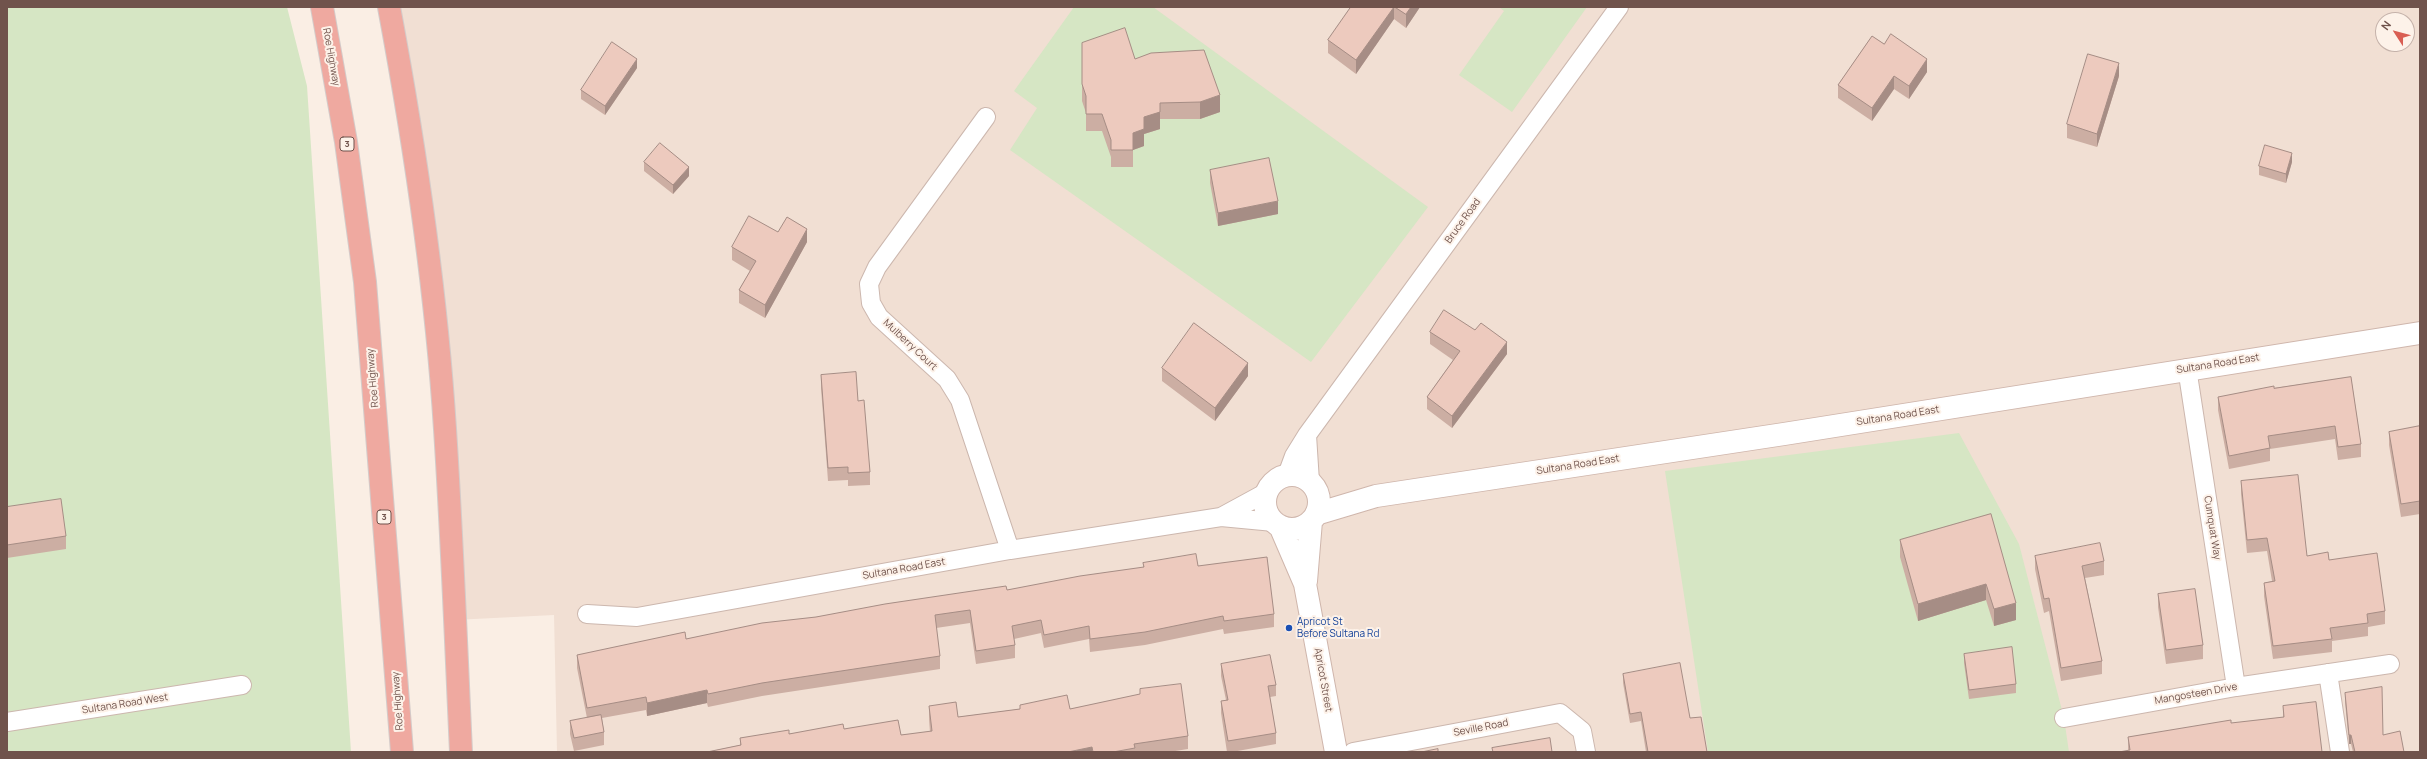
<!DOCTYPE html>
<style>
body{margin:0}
#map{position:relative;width:2427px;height:759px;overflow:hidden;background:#faeee4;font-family:Manrope,sans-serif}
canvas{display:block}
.frame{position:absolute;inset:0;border:8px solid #70534c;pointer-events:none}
.north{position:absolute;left:2375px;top:12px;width:40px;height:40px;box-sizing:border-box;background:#fdf2e9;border:1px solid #c5b2aa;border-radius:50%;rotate:306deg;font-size:11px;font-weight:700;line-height:16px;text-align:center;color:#70534c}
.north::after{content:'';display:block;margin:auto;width:14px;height:18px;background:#d95e53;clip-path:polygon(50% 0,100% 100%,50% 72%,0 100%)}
</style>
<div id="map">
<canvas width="2427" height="759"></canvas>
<div class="frame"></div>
<div class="north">N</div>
</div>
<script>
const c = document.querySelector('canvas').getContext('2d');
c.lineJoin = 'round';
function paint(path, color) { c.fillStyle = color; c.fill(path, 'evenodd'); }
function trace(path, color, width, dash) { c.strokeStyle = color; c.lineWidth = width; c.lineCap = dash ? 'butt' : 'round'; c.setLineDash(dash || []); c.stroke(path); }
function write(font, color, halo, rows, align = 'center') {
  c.font = font + ' Manrope,sans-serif'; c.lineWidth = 4; c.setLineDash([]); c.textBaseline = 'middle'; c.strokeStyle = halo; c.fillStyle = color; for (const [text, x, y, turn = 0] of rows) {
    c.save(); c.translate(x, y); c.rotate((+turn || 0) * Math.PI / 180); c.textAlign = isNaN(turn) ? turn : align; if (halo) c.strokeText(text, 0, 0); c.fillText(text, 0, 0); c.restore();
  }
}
const residential = new Path2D(`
 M 389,7 L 2420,7 L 2420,752 L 557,752 L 554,615 L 454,620 L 445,427 ZM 2383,20 L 2407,20 L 2407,44 L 2383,44 Z`);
const green = new Path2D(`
 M 7,7 L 287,7 L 307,86 L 351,752 L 7,752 Z
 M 1074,7 L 1153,7 L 1428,207 L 1311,362 L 1010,150 L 1037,108 L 1014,91 Z
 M 1499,7 L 1587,7 L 1512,112 L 1459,75 L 1504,11 Z
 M 1959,433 L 2019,544 L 2064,718 L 2069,752 L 1708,752 L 1665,471 Z`);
const street = new Path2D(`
 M 986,117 L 877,267 L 869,284 L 871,303 L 879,317 L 947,379 L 960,400 L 1010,550
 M 2187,368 L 2236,687
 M 1307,435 L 1310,482
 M 1287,475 L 1294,456 L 1307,435 L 1619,7
 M 1221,517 L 1267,492
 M 587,614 L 637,617 L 1010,550 L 1221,517 L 1274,522
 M 2328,673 L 2340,752
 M 2064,718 L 2236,687 L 2390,664
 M 7,722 L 242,685
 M 1353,752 L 1560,713 L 1582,731 L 1586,752`);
const secondary = new Path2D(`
 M1265 502a27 27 0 1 1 54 0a27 27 0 1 1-54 0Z
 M 1316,514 L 1376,496 L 1784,434 L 2420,333
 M 1280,526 L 1305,584 L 1336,752
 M 1306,581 L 1311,521`);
const highway = new Path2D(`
 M 322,7 L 346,142 L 365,282 L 402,752
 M 389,7 C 415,146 436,287 445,429 C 452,536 456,644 461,752`);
const wall = new Path2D(`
 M 1351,7 L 1420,7 L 1406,28 L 1394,19 L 1356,74 L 1328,53 L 1328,40 Z
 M 1872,36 L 1927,72 L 1909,99 L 1894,89 L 1872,121 L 1838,98 L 1838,85 Z
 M 1082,43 L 1135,59 L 1220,112 L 1200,119 L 1160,119 L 1160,129 L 1144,134 L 1144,146 L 1133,150 L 1133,167 L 1111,167 L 1111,157 L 1102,131 L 1086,131 L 1086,113 L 1082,101 Z
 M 637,68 L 605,115 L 581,99 L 581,90 Z
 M 2119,76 L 2097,147 L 2067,138 L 2067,124 Z
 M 644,162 L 689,176 L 673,194 L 644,171 Z
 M 2292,162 L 2286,183 L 2259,175 L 2259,166 Z
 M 1210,170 L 1278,214 L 1218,226 L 1210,183 Z
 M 778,232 L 807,242 L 765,318 L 739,303 L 739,290 L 750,271 L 732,260 L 732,247 Z
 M 1430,332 L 1507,354 L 1452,428 L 1427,409 L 1427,397 L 1453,360 L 1430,344 Z
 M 1162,368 L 1248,376 L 1215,421 L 1162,381 Z
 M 821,375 L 858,401 L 870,472 L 870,485 L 848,486 L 848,480 L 828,481 L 821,388 Z
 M 2351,377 L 2361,444 L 2361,457 L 2338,460 L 2335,439 L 2270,449 L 2270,461 L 2229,469 L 2218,410 L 2218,397 L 2274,388 Z
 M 2420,426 L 2420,514 L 2401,517 L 2389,445 L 2389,432 Z
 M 2241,481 L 2307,556 L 2329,560 L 2385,611 L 2385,624 L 2368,627 L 2368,636 L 2332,641 L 2332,652 L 2273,659 L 2264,596 L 2264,583 L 2272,581 L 2267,551 L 2247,553 L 2241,494 Z
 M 7,507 L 66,536 L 66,549 L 7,558 Z
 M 1991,514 L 2016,620 L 1994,626 L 1986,600 L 1918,621 L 1900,557 L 1900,540 Z
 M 2035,556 L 2104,561 L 2104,575 L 2085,578 L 2102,661 L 2102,674 L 2061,681 L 2049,611 L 2044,613 L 2035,569 Z
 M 1143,563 L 1198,566 L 1274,614 L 1274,627 L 1224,634 L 1223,629 L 1145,645 L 1090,652 L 1089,639 L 1044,648 L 1041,633 L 1014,639 L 1015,645 L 1015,658 L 976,664 L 970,623 L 936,628 L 940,656 L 940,669 L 762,696 L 708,707 L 707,703 L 647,716 L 646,710 L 602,718 L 604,732 L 604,745 L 574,751 L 570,734 L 570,721 L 587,718 L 577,668 L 577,655 L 686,639 L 816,617 L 1007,590 L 1143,568 Z
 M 2158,594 L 2203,645 L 2203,659 L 2166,664 L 2158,607 Z
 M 1964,654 L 2016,684 L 2016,693 L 1969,699 L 1964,663 Z
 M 1221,664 L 1276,685 L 1276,696 L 1270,697 L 1276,733 L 1276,744 L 1232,752 L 1227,752 L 1221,713 L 1221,701 L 1226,700 L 1221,676 Z
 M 1623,674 L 1690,718 L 1707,752 L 1646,752 L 1641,721 L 1630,723 L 1623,683 Z
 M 1140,689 L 1188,736 L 1188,749 L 1169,752 L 707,752 L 740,745 L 740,738 L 844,729 L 901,735 L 930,732 L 929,719 L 929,706 L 958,717 L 1020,709 L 1020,705 L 1070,709 L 1140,695 Z
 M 2345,693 L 2383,735 L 2404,752 L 2353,752 L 2351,744 L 2349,744 L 2345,702 Z
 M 2283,706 L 2322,752 L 2128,750 L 2128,737 L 2283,717 Z`);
const shadedWall = new Path2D(`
 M 1394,7 L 1394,19 L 1356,74 L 1356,60 Z
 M 1411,7 L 1420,7 L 1406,28 L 1406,14 Z
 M 637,59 L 637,68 L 605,115 L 605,106 Z
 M 1927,59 L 1927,72 L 1909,99 L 1909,86 Z
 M 2119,63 L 2119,76 L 2097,147 L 2097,134 Z
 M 1894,76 L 1894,89 L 1872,121 L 1872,108 Z
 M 1220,95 L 1220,112 L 1200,119 L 1200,102 Z
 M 1160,103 L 1160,129 L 1144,134 L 1144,117 Z
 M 1144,129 L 1144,146 L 1133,150 L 1133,133 Z
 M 2292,153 L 2292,162 L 2286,183 L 2286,174 Z
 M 689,167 L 689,176 L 673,194 L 673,185 Z
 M 1278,201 L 1278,214 L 1218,226 L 1218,213 Z
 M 807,229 L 807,242 L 765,318 L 765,305 Z
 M 1507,342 L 1507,354 L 1452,428 L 1452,416 Z
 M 1248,363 L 1248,376 L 1215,421 L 1215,408 Z
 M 1986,584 L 1986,600 L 1918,621 L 1918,604 Z
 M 2016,603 L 2016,620 L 1994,626 L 1994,609 Z
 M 707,690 L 707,703 L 647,716 L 647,703 Z
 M 2349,735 L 2351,735 L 2351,744 L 2349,744 Z
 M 1092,747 L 1092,752 L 1068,752 Z`);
const building = new Path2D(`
 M 1351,7 L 1394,7 L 1356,60 L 1328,40 Z
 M 1395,7 L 1411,7 L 1406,14 Z
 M 1125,28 L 1135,59 L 1151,53 L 1204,50 L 1220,95 L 1200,102 L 1160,103 L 1160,112 L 1144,117 L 1144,129 L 1133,133 L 1133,150 L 1111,150 L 1111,140 L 1102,114 L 1086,114 L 1086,96 L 1082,84 L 1082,43 Z
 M 1891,34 L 1927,59 L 1909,86 L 1894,76 L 1872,108 L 1838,85 L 1872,36 L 1884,44 Z
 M 612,42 L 637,59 L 605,106 L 581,90 Z
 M 2088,54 L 2119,63 L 2097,134 L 2067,124 Z
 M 660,143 L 689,167 L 673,185 L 644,162 Z
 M 2265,145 L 2292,153 L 2286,174 L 2259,166 Z
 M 1269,158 L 1278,201 L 1218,213 L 1210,170 Z
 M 749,216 L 778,232 L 787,217 L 807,229 L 765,305 L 739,290 L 756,261 L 732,247 Z
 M 1444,310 L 1475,330 L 1481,323 L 1507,342 L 1452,416 L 1427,397 L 1460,351 L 1430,332 Z
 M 1194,323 L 1248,363 L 1215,408 L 1162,368 Z
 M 856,372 L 858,401 L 864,400 L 870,472 L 848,473 L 848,467 L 828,468 L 821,375 Z
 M 2351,377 L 2361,444 L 2338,447 L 2335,426 L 2268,436 L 2270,448 L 2229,456 L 2218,397 L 2274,386 L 2274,388 Z
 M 2420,426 L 2420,501 L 2401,504 L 2389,432 Z
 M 2298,475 L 2307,556 L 2328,552 L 2329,560 L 2377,553 L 2385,611 L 2367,614 L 2368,623 L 2330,628 L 2332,639 L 2273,646 L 2264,583 L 2275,581 L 2267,538 L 2247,540 L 2241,481 Z
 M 61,499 L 66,536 L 7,545 L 7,507 Z
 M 1991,514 L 2016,603 L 1994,609 L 1986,584 L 1918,604 L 1900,540 Z
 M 2100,543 L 2104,561 L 2082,566 L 2102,661 L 2061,668 L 2049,598 L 2044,599 L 2035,556 Z
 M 1196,554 L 1198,566 L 1267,557 L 1274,614 L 1224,621 L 1223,616 L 1145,632 L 1090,639 L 1089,626 L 1044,635 L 1041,620 L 1012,626 L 1015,645 L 976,651 L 970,610 L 935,615 L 940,656 L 762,683 L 708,694 L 707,690 L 647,703 L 646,697 L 587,708 L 577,655 L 685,632 L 686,639 L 762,623 L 816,617 L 885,604 L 1006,586 L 1007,590 L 1080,576 L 1144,567 L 1143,563 Z
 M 2195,589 L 2203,645 L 2166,650 L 2158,594 Z
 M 2012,647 L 2016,684 L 1969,690 L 1964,654 Z
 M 1270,655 L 1276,685 L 1268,686 L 1276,733 L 1228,741 L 1221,701 L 1228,700 L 1221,664 Z
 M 1680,663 L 1690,718 L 1701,717 L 1707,752 L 1648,752 L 1641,712 L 1630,714 L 1623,674 Z
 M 1181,684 L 1188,736 L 1134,744 L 1135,748 L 1113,752 L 1093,752 L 1092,747 L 1068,752 L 707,752 L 741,745 L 740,738 L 789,730 L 789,734 L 843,724 L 844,729 L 898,720 L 901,735 L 932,731 L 929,706 L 956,702 L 958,717 L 1020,709 L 1020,705 L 1067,695 L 1070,709 L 1140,694 L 1140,689 Z
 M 2382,687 L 2383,735 L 2400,731 L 2404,752 L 2355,752 L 2351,735 L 2349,735 L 2345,693 Z
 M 2316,702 L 2322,752 L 2119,752 L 2130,750 L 2128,737 L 2231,720 L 2231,723 L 2284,717 L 2283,706 Z
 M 601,715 L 604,732 L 574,738 L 570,721 Z
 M 1550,738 L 1552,752 L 1493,752 L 1492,748 Z
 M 1438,749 L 1438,752 L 1422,752 Z`);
const markers = [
 [1289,628,4,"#1a4fb4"]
];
const shields = [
 [347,144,14],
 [384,517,14]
];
const shieldNames = [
 ["3",347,144],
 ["3",384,517]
];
const streetNames = [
 ["Roe Highway",331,57,80],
 ["Bruce Road",1463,221,-54],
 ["Mulberry Court",910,345,43],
 ["Sultana Road East",2218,364,-9],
 ["Roe Highway",373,378,-95],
 ["Sultana Road East",1898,416,-9],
 ["Sultana Road East",1578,465,-9],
 ["Cumquat Way",2212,528,81],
 ["Sultana Road East",904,569,-10],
 ["Apricot Street",1323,680,80],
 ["Mangosteen Drive",2196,694,-10],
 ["Roe Highway",398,701,-94],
 ["Sultana Road West",125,704,-9],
 ["Seville Road",1481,728,-11]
];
const transitNames = [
 ["Apricot St",1297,622],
 ["Before Sultana Rd",1297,634]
];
paint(residential, '#f1dfd3');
paint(green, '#d6e6c4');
trace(street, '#ccb7ae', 20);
trace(secondary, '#cfb6ac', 24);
trace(highway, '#d4cbc9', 24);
trace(street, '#fff', 18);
trace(secondary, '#fff', 22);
trace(highway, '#efa9a0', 22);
paint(wall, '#ccaea3');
paint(shadedWall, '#a68d85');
paint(building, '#edcabe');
trace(building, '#a68d85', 1);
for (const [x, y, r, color] of markers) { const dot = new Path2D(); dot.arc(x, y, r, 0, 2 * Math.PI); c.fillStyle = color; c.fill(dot); trace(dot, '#fdf2e9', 1.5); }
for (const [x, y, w] of shields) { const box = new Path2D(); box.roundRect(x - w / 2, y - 7, w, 14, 3); c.fillStyle = '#fdf2e9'; c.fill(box); trace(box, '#70534c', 1); }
write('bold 9px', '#70534c', null, shieldNames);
write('10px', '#70534c', '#fdf2e9', streetNames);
write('10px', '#164399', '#fdf2e9', transitNames, 'left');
</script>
